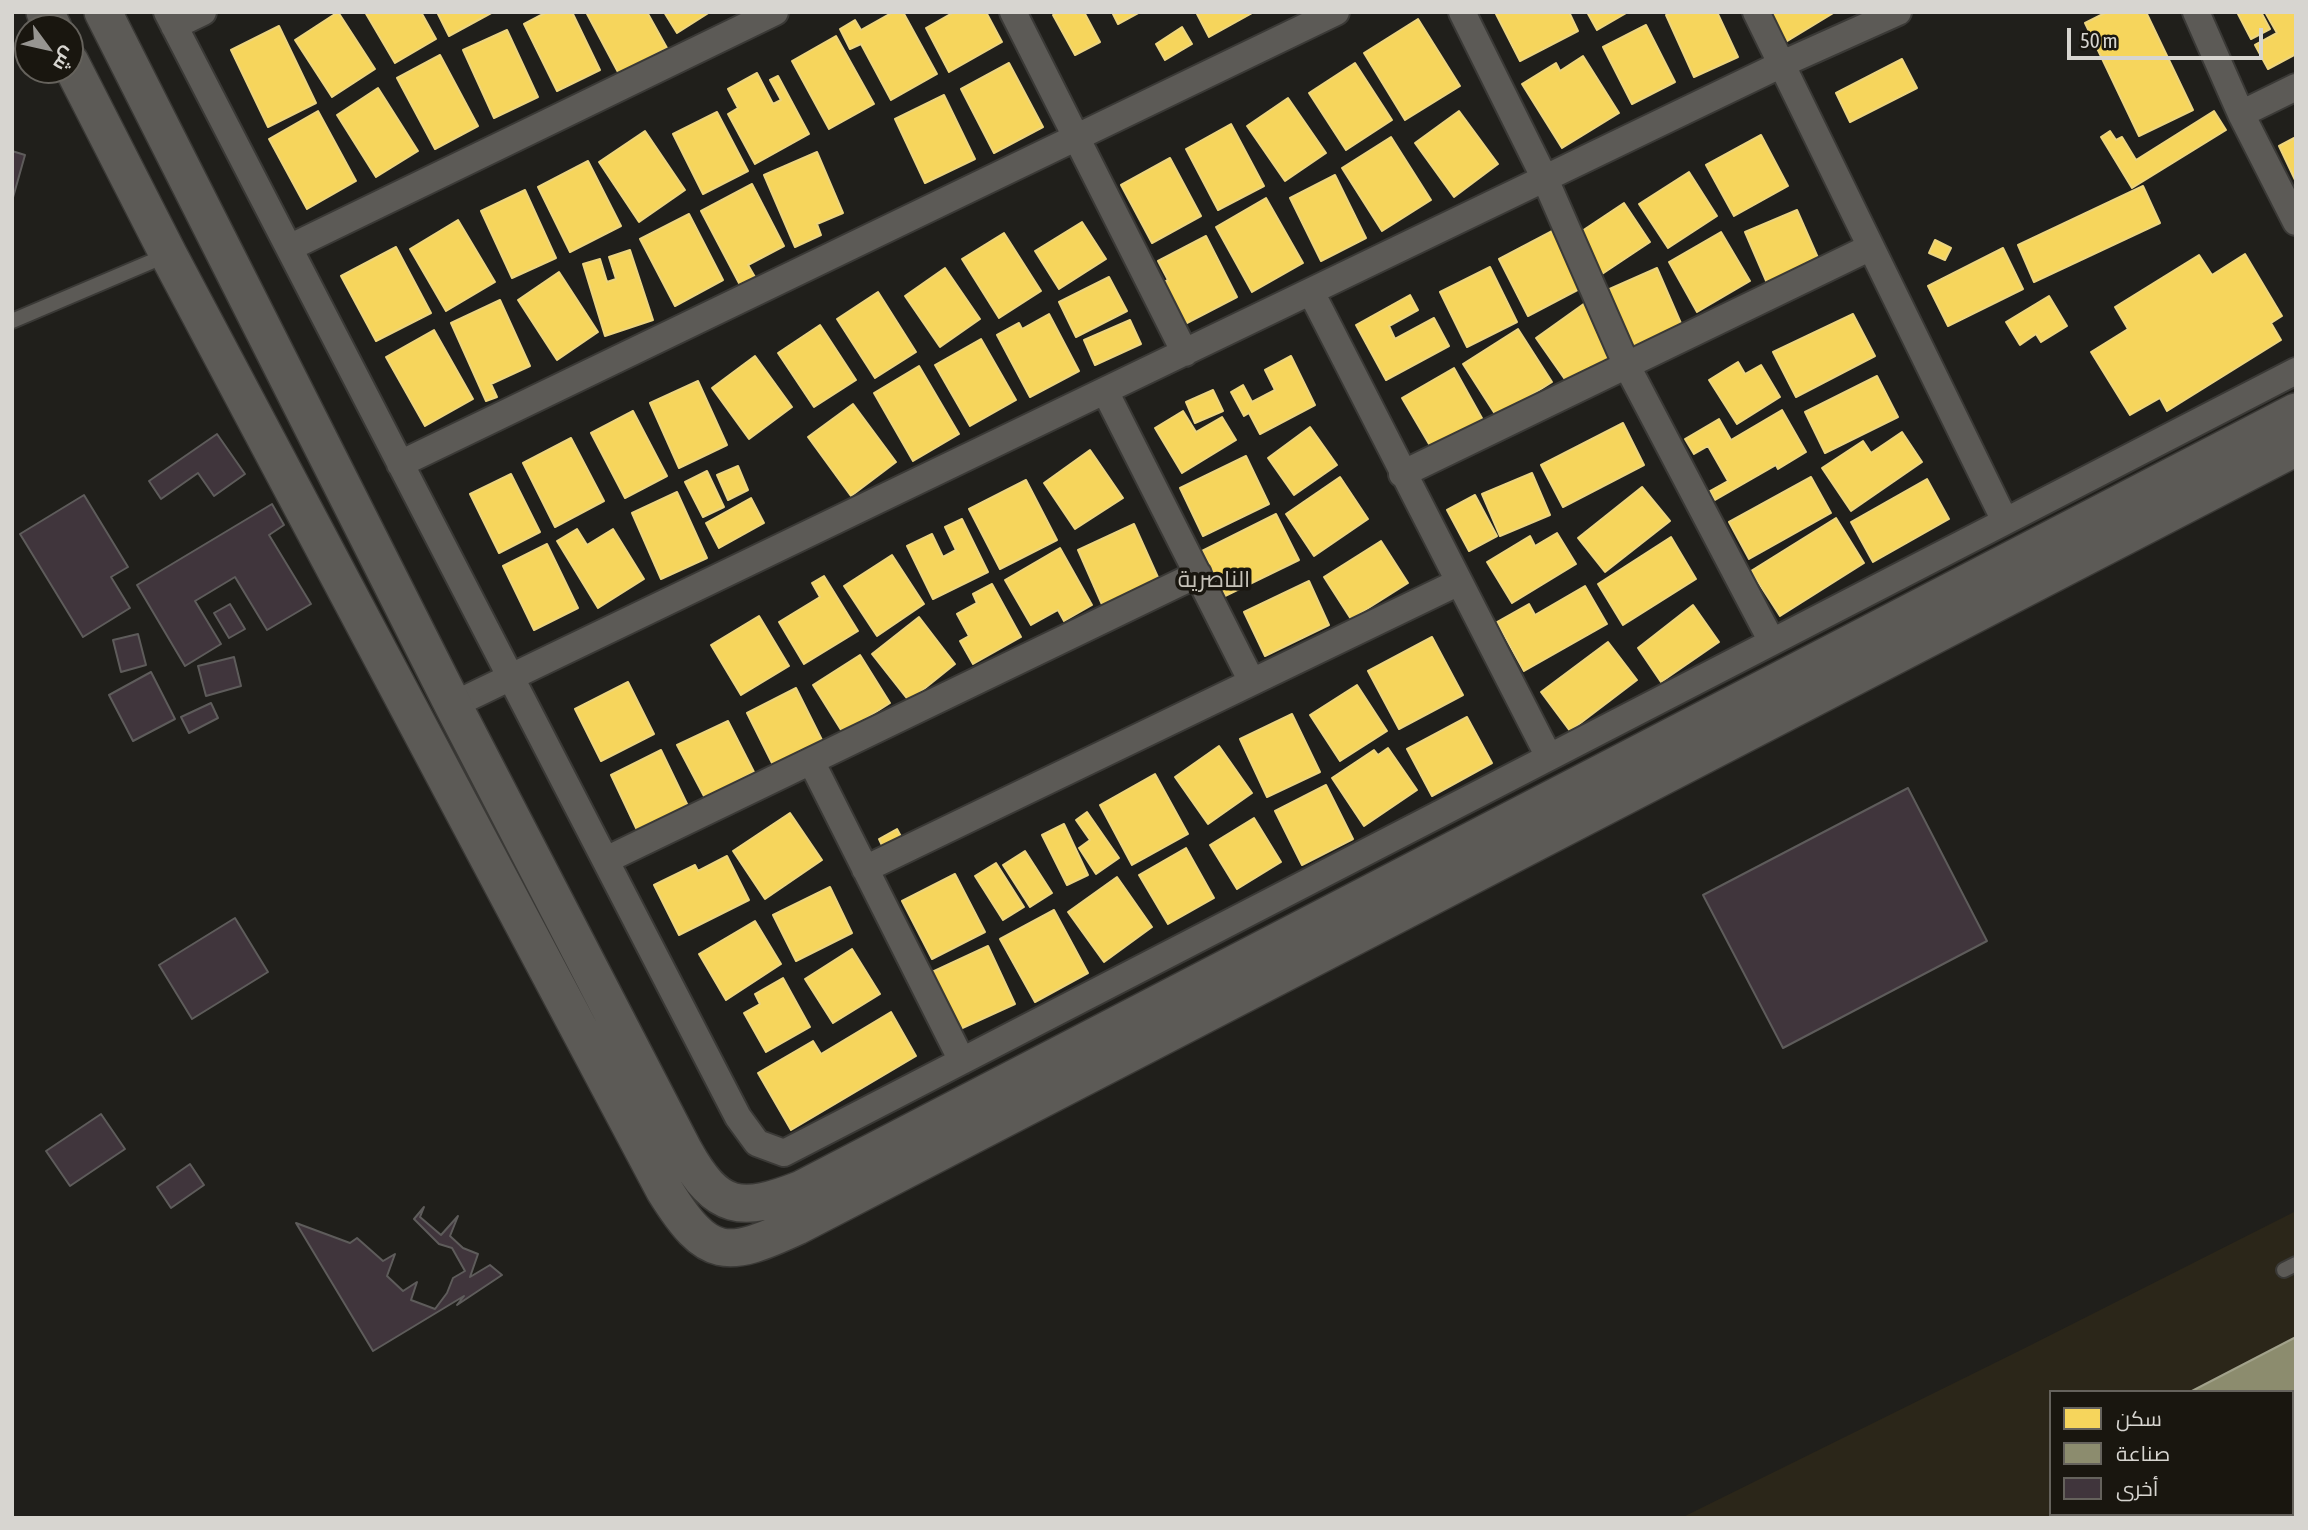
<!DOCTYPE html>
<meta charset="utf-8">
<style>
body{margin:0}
#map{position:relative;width:2308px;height:1530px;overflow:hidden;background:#201f1b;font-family:"Asap Condensed",Cairo,sans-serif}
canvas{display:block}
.frame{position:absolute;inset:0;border:14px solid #d7d5d0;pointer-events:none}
.legend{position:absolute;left:2049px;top:1390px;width:245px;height:126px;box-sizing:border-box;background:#19160f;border:2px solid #65625c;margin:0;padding:9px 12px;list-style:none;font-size:21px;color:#d7d5d0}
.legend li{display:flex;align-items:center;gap:14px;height:35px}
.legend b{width:35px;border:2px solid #65625c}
.north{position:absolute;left:14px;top:14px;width:70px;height:70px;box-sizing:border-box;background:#19160f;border:2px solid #65625c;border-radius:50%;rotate:123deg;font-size:19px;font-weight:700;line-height:28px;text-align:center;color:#d7d5d0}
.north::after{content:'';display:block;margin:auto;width:24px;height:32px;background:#979591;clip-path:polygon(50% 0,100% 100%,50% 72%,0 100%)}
.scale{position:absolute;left:2067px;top:28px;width:196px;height:32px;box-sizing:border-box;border:4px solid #d7d5d0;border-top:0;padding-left:9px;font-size:21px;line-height:24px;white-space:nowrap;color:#d7d5d0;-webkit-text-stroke:5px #19160f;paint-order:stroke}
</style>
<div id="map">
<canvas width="2308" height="1530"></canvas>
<div class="frame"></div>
<ul class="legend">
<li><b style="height:19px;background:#f6d55c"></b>سكن</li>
<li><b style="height:19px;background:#8c8c6e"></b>صناعة</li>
<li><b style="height:19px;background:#40353c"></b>أخرى</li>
</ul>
<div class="north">ش</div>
<div class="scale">50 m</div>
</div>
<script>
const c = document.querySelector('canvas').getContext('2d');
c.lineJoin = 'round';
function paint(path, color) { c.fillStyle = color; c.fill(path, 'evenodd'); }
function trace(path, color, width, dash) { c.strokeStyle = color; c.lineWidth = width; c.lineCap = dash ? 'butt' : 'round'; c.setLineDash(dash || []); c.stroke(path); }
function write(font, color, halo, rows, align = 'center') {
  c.font = font + ' "Asap Condensed",Cairo,sans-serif'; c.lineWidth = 7; c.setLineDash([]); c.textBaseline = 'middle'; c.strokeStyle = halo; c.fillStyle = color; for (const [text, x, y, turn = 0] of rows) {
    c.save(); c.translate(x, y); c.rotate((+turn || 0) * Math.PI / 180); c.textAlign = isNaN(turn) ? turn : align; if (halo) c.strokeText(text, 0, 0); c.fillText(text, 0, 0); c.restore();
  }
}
const built = new Path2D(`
 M 2296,1211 L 2296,1518 L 1681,1518 L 2025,1348 ZM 2051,1392 L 2292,1392 L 2292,1514 L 2051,1514 Z`);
const homes = new Path2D(`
 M 338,12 L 375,69 L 332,97 L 295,40 Z
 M 365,12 L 421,12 L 436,39 L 395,63 Z
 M 437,12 L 493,12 L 449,36 Z
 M 547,12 L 572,12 L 600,70 L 557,91 L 524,24 Z
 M 586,12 L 647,12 L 667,48 L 619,74 Z
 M 664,12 L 710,12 L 677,33 Z
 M 893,12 L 903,12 L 937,74 L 891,100 L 861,44 L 850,49 L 840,29 L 855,20 L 861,30 Z
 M 954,12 L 986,12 L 1002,42 L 949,72 L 926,28 Z
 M 1058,12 L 1084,12 L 1100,42 L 1075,55 L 1053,15 Z
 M 1112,12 L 1140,12 L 1118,24 Z
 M 1196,12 L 1254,12 L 1209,37 Z
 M 1495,12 L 1569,12 L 1578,31 L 1520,61 Z
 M 1587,12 L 1628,12 L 1597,30 Z
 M 1671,12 L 1717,12 L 1738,57 L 1694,77 L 1666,15 Z
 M 1766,12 L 1835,12 L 1784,43 Z
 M 2107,12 L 2146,12 L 2193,110 L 2139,136 L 2085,23 Z
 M 2237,12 L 2261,12 L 2270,29 L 2251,39 Z
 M 2265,12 L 2296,12 L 2296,54 L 2268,69 L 2255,45 L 2277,33 Z
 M 1418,19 L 1460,86 L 1405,120 L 1364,53 Z
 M 1646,25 L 1675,82 L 1632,104 L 1603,47 Z
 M 279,26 L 316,103 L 268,127 L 231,50 Z
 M 1182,27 L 1192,44 L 1165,60 L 1156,44 Z
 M 507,30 L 538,97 L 494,118 L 463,50 Z
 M 836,36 L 874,104 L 829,129 L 792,61 Z
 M 440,55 L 478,126 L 435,149 L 397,78 Z
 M 1583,56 L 1619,113 L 1562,148 L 1522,84 L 1556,63 L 1560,71 Z
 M 1902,59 L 1917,88 L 1850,122 L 1836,93 Z
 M 1009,63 L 1043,127 L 994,153 L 961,89 Z
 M 1355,63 L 1392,120 L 1346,150 L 1309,93 Z
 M 757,73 L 773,104 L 781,100 L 770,80 L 778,76 L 809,134 L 755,164 L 728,114 L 738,108 L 728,89 Z
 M 378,88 L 418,151 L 376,177 L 337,115 Z
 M 944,95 L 975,159 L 925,183 L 895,119 Z
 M 1288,98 L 1326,153 L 1285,181 L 1247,126 Z
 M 318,111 L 356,181 L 307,209 L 269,139 Z
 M 1459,111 L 1498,164 L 1454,197 L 1415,143 Z
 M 2214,111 L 2226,130 L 2132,188 L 2101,137 L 2110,131 L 2116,140 L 2122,137 L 2136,160 Z
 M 717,112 L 748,171 L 703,194 L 673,134 Z
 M 1231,124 L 1264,186 L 1218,210 L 1186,149 Z
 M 645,131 L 685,190 L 639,222 L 599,162 Z
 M 1761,135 L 1788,186 L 1734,216 L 1706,165 Z
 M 1391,137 L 1431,200 L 1382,231 L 1342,168 Z
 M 2296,137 L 2296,182 L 2279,146 Z
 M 817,152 L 843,213 L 817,224 L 821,235 L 795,247 L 764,175 Z
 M 1170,158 L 1201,216 L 1152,243 L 1121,185 Z
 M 588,161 L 621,226 L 570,252 L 538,187 Z
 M 1689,172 L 1717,216 L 1668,248 L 1639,204 Z
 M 1335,175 L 1366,238 L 1321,261 L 1290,198 Z
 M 752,184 L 784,246 L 748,265 L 755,277 L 740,285 L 701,211 Z
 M 2143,186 L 2160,223 L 2034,282 L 2018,245 Z
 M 525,190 L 556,258 L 512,278 L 481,211 Z
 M 1266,198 L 1303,263 L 1252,292 L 1216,227 Z
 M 1624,203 L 1650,242 L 1599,276 L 1573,237 Z
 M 1797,210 L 1819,260 L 1767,283 L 1745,232 Z
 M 689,214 L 723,280 L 675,306 L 640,239 Z
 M 458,220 L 495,282 L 446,311 L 410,249 Z
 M 1082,222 L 1106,259 L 1059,289 L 1035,251 Z
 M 1558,228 L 1587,285 L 1528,316 L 1499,259 Z
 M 1721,232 L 1750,281 L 1697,312 L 1669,262 Z
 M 1004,233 L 1041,291 L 999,318 L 962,259 Z
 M 1206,236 L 1237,297 L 1183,325 L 1162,283 L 1168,280 L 1158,261 Z
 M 1935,240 L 1951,248 L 1945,260 L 1929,253 Z
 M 396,247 L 431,313 L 376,341 L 341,276 Z
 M 2003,248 L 2023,289 L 1948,326 L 1928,286 Z
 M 630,250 L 653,320 L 605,336 L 583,264 L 600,259 L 607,282 L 616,279 L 609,257 Z
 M 2245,254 L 2282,316 L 2271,323 L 2281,340 L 2167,411 L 2160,398 L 2130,415 L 2091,352 L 2128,329 L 2115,307 L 2199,255 L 2212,275 Z
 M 1490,267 L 1517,322 L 1467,347 L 1440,292 Z
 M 945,268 L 980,319 L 940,347 L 905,296 Z
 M 1657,268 L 1683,328 L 1631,351 L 1605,291 Z
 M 559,272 L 598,332 L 557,360 L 518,300 Z
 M 1109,277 L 1127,311 L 1076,337 L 1059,302 Z
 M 878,292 L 916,352 L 875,378 L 837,319 Z
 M 1410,295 L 1418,310 L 1389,326 L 1395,339 L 1434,318 L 1449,346 L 1386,380 L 1356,325 Z
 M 2049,296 L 2067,326 L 2041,342 L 2036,334 L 2020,345 L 2006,322 Z
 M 500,300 L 530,366 L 491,384 L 497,397 L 486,401 L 451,323 Z
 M 1585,303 L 1620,353 L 1571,388 L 1536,338 Z
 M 1049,314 L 1079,371 L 1030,397 L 997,335 L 1019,323 L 1022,329 Z
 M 1853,314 L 1875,356 L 1796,397 L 1773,352 Z
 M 1130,320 L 1141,344 L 1095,365 L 1084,340 Z
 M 820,325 L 856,380 L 814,407 L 778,353 Z
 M 1518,329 L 1552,382 L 1497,417 L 1463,364 Z
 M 434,330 L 473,399 L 425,426 L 386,357 Z
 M 981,339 L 1016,400 L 970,426 L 935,365 Z
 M 755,356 L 792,407 L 749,439 L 712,388 Z
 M 1291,356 L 1315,405 L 1260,434 L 1249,413 L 1244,416 L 1231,392 L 1243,385 L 1252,402 L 1275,390 L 1265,370 Z
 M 1738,362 L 1745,374 L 1761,365 L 1780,397 L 1737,424 L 1709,380 Z
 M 919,366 L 959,434 L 913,461 L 874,393 Z
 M 1454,368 L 1483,420 L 1432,449 L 1402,398 Z
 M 1877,376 L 1898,417 L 1825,453 L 1805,412 Z
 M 698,381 L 727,445 L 679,468 L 650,403 Z
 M 1213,390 L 1223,411 L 1195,423 L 1186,402 Z
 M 853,404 L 896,462 L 851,496 L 808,437 Z
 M 1782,410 L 1806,452 L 1778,469 L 1776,465 L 1715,500 L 1710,491 L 1728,481 L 1708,446 L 1694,454 L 1685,439 L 1719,419 L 1731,440 Z
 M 633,411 L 667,476 L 625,498 L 591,433 Z
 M 1183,411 L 1196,432 L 1222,417 L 1236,440 L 1182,473 L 1155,428 Z
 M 1623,423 L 1644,465 L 1563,507 L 1541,465 Z
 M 1310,427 L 1337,465 L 1294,495 L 1268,458 Z
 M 1902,432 L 1922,462 L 1851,511 L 1822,468 L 1863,441 L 1871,453 Z
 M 571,438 L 604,501 L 555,527 L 523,463 Z
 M 1090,450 L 1123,498 L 1075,529 L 1044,483 Z
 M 1246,456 L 1269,504 L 1203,536 L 1180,488 Z
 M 738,466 L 748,490 L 728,500 L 717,475 Z
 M 707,471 L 724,507 L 703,517 L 685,482 Z
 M 1532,473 L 1550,515 L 1500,536 L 1482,494 Z
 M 511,474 L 540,532 L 499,553 L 470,494 Z
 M 1340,477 L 1368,519 L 1314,556 L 1286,514 Z
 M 1811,477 L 1831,513 L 1749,559 L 1729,522 Z
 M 1927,479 L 1949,519 L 1873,562 L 1851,522 Z
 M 1026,480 L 1057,540 L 1000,569 L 969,509 Z
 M 1642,487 L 1670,521 L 1605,572 L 1578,538 Z
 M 677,492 L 707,558 L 661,579 L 632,513 Z
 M 1475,495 L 1497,536 L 1469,551 L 1447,510 Z
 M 751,498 L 764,523 L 719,548 L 706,523 Z
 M 1276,514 L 1299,560 L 1225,596 L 1202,551 Z
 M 1836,518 L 1864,563 L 1780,616 L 1751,571 Z
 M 962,519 L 988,572 L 933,599 L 907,546 L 932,534 L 943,557 L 956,550 L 945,527 Z
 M 1134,524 L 1161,584 L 1104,609 L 1078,550 Z
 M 577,529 L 587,545 L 613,529 L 644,579 L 598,608 L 557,541 Z
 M 1557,533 L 1576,564 L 1512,603 L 1487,562 L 1530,536 L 1535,546 Z
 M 1671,537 L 1696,579 L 1623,625 L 1598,584 Z
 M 1381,541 L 1408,583 L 1351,619 L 1324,577 Z
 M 547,544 L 578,608 L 534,630 L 503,566 Z
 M 1060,548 L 1092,605 L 1064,621 L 1058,610 L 1031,625 L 1005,580 Z
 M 892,555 L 924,604 L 877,636 L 844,586 Z
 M 824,576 L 858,631 L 804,664 L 779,622 L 820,597 L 812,583 Z
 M 1309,581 L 1329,625 L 1265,656 L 1244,612 Z
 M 992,584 L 1021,637 L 973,664 L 960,641 L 969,636 L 957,614 L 977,603 L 973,594 Z
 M 1585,586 L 1607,624 L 1524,671 L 1497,622 L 1529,604 L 1535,615 Z
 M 1693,605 L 1719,642 L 1661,682 L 1638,648 Z
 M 759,616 L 789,666 L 741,695 L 711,645 Z
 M 919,617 L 955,664 L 909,701 L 872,654 Z
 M 1432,637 L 1463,695 L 1399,729 L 1368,671 Z
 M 1608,642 L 1637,680 L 1570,731 L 1541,692 Z
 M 860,655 L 890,703 L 843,733 L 813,685 Z
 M 628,682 L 654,734 L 601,761 L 575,709 Z
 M 1357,685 L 1387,731 L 1340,761 L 1310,715 Z
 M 796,688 L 823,742 L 774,767 L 747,713 Z
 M 1292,714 L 1320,772 L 1267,797 L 1240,739 Z
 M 1467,717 L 1492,763 L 1432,796 L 1407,749 Z
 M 728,721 L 754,772 L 705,798 L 677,745 Z
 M 1219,746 L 1252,793 L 1208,824 L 1175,777 Z
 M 1388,748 L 1417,790 L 1364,826 L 1332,778 L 1374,750 L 1378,755 Z
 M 661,750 L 688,806 L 637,830 L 611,775 Z
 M 1155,774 L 1188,834 L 1132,865 L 1100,805 Z
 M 1326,785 L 1353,839 L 1302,865 L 1275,811 Z
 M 1087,812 L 1119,858 L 1096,874 L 1079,848 L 1090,840 L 1076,820 Z
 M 790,813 L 822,860 L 765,899 L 733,851 Z
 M 1254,818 L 1281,862 L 1237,889 L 1210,845 Z
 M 1064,824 L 1088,875 L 1067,885 L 1042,835 Z
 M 897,829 L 906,846 L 887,856 L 879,839 Z
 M 1186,848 L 1214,898 L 1168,924 L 1139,875 Z
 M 1025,851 L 1052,893 L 1030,907 L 1003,865 Z
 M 727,856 L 749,900 L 679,935 L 654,885 L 695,865 L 698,871 Z
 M 996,863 L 1024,907 L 1003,920 L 975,876 Z
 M 955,874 L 985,932 L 932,959 L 902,901 Z
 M 1117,877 L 1152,927 L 1104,962 L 1068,912 Z
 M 830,887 L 852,933 L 796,961 L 773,915 Z
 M 1054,910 L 1088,973 L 1035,1002 L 1000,939 Z
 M 755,921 L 781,964 L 726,1000 L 699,954 Z
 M 988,946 L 1015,1004 L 958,1030 L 932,972 Z
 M 852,949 L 880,994 L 833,1023 L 805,979 Z
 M 783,978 L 810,1027 L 766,1052 L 744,1013 L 760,1004 L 755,994 Z
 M 891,1012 L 916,1056 L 791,1130 L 758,1073 L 813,1041 L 821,1054 Z`);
const industry = new Path2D(`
 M 2296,1337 L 2296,1398 L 2292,1400 L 2292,1392 L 2190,1392 Z`);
const building = new Path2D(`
 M 12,151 L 25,155 L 12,201 Z
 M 217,434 L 245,474 L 214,496 L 198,473 L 161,499 L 149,481 Z
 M 84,495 L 128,567 L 111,577 L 130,608 L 83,637 L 20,534 Z
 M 272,504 L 284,525 L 269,535 L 311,604 L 267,630 L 235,577 L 195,601 L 221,644 L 185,666 L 137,585 Z
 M 230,604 L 245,629 L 229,638 L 214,613 Z
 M 138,634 L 146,665 L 121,672 L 113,640 Z
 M 234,657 L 241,686 L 206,696 L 198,666 Z
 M 151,672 L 175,719 L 133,741 L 109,695 Z
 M 211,703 L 218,718 L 189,733 L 181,717 Z
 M 1908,788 L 1987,941 L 1783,1048 L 1703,895 Z
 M 235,918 L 268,972 L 192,1019 L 159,965 Z
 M 101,1114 L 125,1149 L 70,1186 L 46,1151 Z
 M 190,1164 L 204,1185 L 171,1208 L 157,1187 Z
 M 424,1207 L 420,1217 L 441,1235 L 458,1216 L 450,1236 L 463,1248 L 478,1254 L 470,1277 L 490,1265 L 502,1275 L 457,1305 L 464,1296 L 373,1351 L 296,1223 L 350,1243 L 357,1238 L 383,1261 L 395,1254 L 387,1276 L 403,1291 L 417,1282 L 411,1300 L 435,1309 L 447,1293 L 453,1278 L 465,1271 L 452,1248 L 439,1244 L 414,1219 Z`);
const lane = new Path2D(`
 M 12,321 L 167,255
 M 2284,1270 L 2296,1264`);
const street = new Path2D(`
 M 167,12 L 738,1117 L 757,1143 L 784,1153 L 2296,371
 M 1013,12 L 1185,353
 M 1462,12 L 1545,179 L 1627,366 L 1772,642
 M 1756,12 L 2005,521
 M 2196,12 L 2241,114 L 2296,222
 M 174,26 L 203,12
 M 2241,114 L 2296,87
 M 289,248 L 775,12
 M 1311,292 L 1549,757
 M 1105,391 L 1252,682
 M 400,464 L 1336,12
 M 1402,474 L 1871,247
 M 453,705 L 1782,64 L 1898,12
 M 811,761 L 962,1061
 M 606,860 L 1198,574
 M 865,869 L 1457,583`);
const secondary = new Path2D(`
 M 45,12 L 53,28
 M 103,12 L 453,705 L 684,1151 C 717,1211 741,1213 802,1189 L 2296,412
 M 70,62 L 168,254 L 665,1191 C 708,1260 726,1259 797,1226 L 2296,447`);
const neighbourhoodNames = [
 ["الناصرية",1214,580]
];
paint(built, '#2b2619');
paint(homes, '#f6d55c');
trace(homes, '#edd57f', 2);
paint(industry, '#8c8c6e');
trace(industry, '#a2a28b', 2);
paint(building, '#40353c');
trace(building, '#5e5c5b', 2);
trace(lane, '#3a3936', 18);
trace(street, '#3a3936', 30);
trace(secondary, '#3a3936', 40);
trace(lane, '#5c5a56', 14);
trace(street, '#5c5a56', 26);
trace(secondary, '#5c5a56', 37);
write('23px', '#c6c2b8', '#19160f', neighbourhoodNames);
</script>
